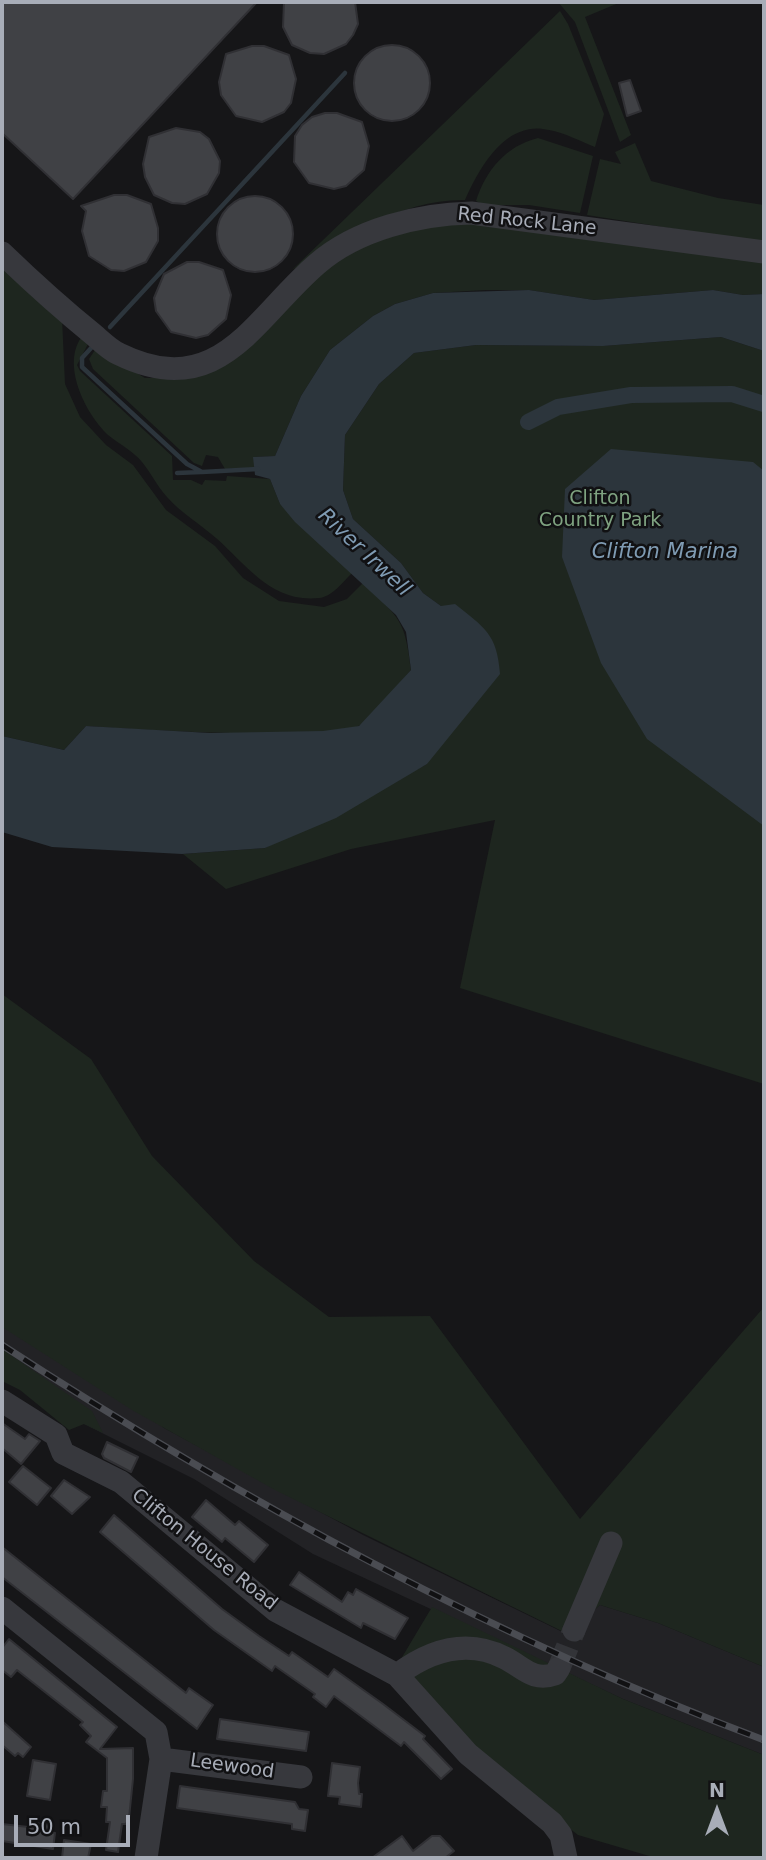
<!DOCTYPE html>
<style>
body{margin:0}
#map{position:relative;width:766px;height:1860px;overflow:hidden;background:#161618;font-family:"DejaVu Sans",sans-serif}
canvas{display:block}
.frame{position:absolute;inset:0;border:4px solid #a8adb8;pointer-events:none}
.north{position:absolute;left:682px;top:1776px;width:70px;height:70px;-webkit-text-stroke:5px #111113;paint-order:stroke;rotate:0deg;font-size:19px;font-weight:700;line-height:28px;text-align:center;color:#a8adb8}
.north::after{content:'';display:block;margin:auto;width:24px;height:32px;background:#a8adb8;clip-path:polygon(50% 0,100% 100%,50% 72%,0 100%)}
.scale{position:absolute;left:14px;top:1815px;width:116px;height:32px;box-sizing:border-box;border:4px solid #a8adb8;border-top:0;padding-left:9px;font-size:21px;line-height:24px;white-space:nowrap;color:#a8adb8;-webkit-text-stroke:5px #111113;paint-order:stroke}
</style>
<div id="map">
<canvas width="766" height="1860"></canvas>
<div class="frame"></div>
<div class="north">N</div>
<div class="scale">50 m</div>
</div>
<script>
const c = document.querySelector('canvas').getContext('2d');
c.lineJoin = 'round';
function paint(path, color) { c.fillStyle = color; c.fill(path, 'evenodd'); }
function trace(path, color, width, dash) { c.strokeStyle = color; c.lineWidth = width; c.lineCap = dash ? 'butt' : 'round'; c.setLineDash(dash || []); c.stroke(path); }
function write(font, color, halo, rows, align = 'center') {
  c.font = font + ' "DejaVu Sans",sans-serif'; c.lineWidth = 5; c.setLineDash([]); c.textBaseline = 'middle'; c.strokeStyle = halo; c.fillStyle = color; for (const [text, x, y, turn = 0] of rows) {
    c.save(); c.translate(x, y); c.rotate((+turn || 0) * Math.PI / 180); c.textAlign = isNaN(turn) ? turn : align; if (halo) c.strokeText(text, 0, 0); c.fillText(text, 0, 0); c.restore();
  }
}
const built = new Path2D(`
 M 2,1304 L 137,1404 L 164,1428 L 363,1535 L 579,1640 L 592,1612 L 600,1605 L 658,1623 L 764,1667 L 764,1755 L 623,1699 L 313,1554 L 194,1479 L 84,1424 L 2,1364 Z`);
const green = new Path2D(`
 M 558,2 L 621,2 L 585,17 L 631,135 L 620,142 L 575,22 Z
 M 560,11 L 568,24 L 604,114 L 595,147 C 580,141 565,133 549,130 C 506,119 479,168 465,200 C 401,199 343,238 292,270 Z
 M 538,138 L 593,156 L 580,213 L 529,205 L 484,205 L 476,201 C 486,170 506,146 538,138 Z
 M 635,143 L 651,181 L 718,198 L 764,205 L 764,243 L 587,215 L 600,159 L 621,164 L 615,152 Z
 M 458,220 L 764,259 L 764,294 L 743,295 L 713,290 L 594,300 L 529,290 L 486,290 L 433,293 L 395,304 L 373,316 L 330,350 L 301,396 L 275,456 L 254,457 L 254,468 L 225,469 L 218,457 L 206,455 L 202,466 L 194,463 L 93,369 L 89,359 L 95,350 L 88,344 L 77,365 L 80,371 L 172,456 L 173,480 L 191,480 L 202,485 L 205,480 L 226,481 L 227,476 L 270,479 L 280,504 L 352,573 C 343,582 332,597 319,598 C 271,603 247,565 216,538 C 200,524 181,513 167,497 C 157,486 151,473 142,462 C 133,451 119,444 108,435 C 85,413 60,363 83,335 L 99,350 L 145,378 L 191,378 L 319,272 L 357,246 L 391,232 Z
 M 2,263 L 62,318 L 65,384 L 80,417 L 106,445 L 133,465 L 166,510 L 215,546 L 243,578 L 279,601 L 324,607 L 347,599 L 363,583 C 399,618 405,618 411,670 C 397,685 377,714 360,725 C 333,742 128,729 86,726 L 64,750 L 2,736 Z
 M 721,337 L 764,351 L 764,1084 L 460,988 L 495,820 L 351,849 L 226,889 L 183,854 L 265,848 L 427,764 L 441,606 L 423,593 L 401,563 L 353,519 L 343,490 L 345,435 L 379,384 L 414,353 L 476,345 L 603,346 Z
 M 2,994 L 91,1059 L 152,1156 L 254,1261 L 329,1317 L 430,1316 L 580,1519 L 764,1307 L 764,1667 L 658,1623 L 600,1605 L 592,1612 L 580,1640 L 275,1490 L 132,1410 L 2,1327 Z
 M 2,1349 L 92,1411 L 103,1433 L 84,1424 L 69,1430 L 20,1390 L 2,1381 Z
 M 432,1607 L 623,1699 L 764,1755 L 764,1858 L 656,1858 L 578,1835 L 465,1746 L 395,1669 Z`);
const water = new Path2D(`
 M 529,290 L 594,300 L 713,290 L 743,295 L 764,294 L 764,351 L 721,337 L 603,346 L 476,345 L 414,353 L 379,384 L 345,435 L 343,490 L 353,519 L 401,563 L 423,593 L 441,606 L 455,604 C 485,628 497,634 500,674 L 427,764 L 336,818 L 265,848 L 182,854 L 52,847 L 2,832 L 2,736 L 64,750 L 86,726 L 210,733 L 323,731 L 359,726 L 411,670 L 406,632 L 396,615 L 295,522 L 280,504 L 270,479 L 255,475 L 253,457 L 275,456 L 301,396 L 330,350 L 373,316 L 395,304 L 433,293 Z
 M 611,449 L 753,462 L 764,471 L 764,826 L 647,739 L 601,663 L 562,557 L 565,489 Z`);
const stream = new Path2D(`
 M 110,327 L 345,73
 M 92,347 L 82,358 L 82,367 L 187,464 L 202,472 L 258,469
 M 177,473 L 201,472`);
const canal = new Path2D(`
 M 528,422 L 558,407 L 631,395 L 732,394 L 764,404`);
const building = new Path2D(`
 M 2,2 L 257,2 L 73,199 L 2,133 Z
 M 284,2 L 355,2 L 358,24 L 353,35 L 346,44 L 324,54 L 310,53 L 292,45 L 283,27 Z
 M354 83a38 38 0 1 1 76 0a38 38 0 1 1-76 0Z
 M 252,46 L 264,46 L 289,55 L 296,79 L 291,103 L 284,112 L 262,122 L 236,116 L 221,95 L 219,82 L 226,54 Z
 M 630,80 L 641,111 L 627,116 L 619,83 Z
 M 325,113 L 337,113 L 362,122 L 369,146 L 364,170 L 346,186 L 334,189 L 309,183 L 294,162 L 295,136 L 302,125 L 312,117 Z
 M 176,128 L 200,132 L 209,139 L 220,161 L 219,173 L 207,194 L 185,204 L 172,203 L 154,195 L 145,177 L 143,164 L 149,137 Z
 M 114,195 L 127,195 L 151,204 L 158,228 L 158,241 L 146,262 L 124,271 L 111,270 L 89,256 L 82,231 L 86,211 L 81,206 Z
 M217 234a38 38 0 1 1 76 0a38 38 0 1 1-76 0Z
 M 187,262 L 199,262 L 223,270 L 231,295 L 226,319 L 208,335 L 196,338 L 171,332 L 156,311 L 154,298 L 164,274 Z
 M 2,1423 L 25,1439 L 29,1434 L 40,1441 L 21,1464 L 2,1448 Z
 M 107,1442 L 138,1457 L 131,1472 L 104,1458 L 102,1454 Z
 M 23,1466 L 51,1488 L 37,1505 L 9,1482 Z
 M 64,1480 L 90,1497 L 72,1514 L 51,1496 Z
 M 206,1500 L 235,1525 L 239,1521 L 268,1545 L 254,1562 L 225,1538 L 222,1542 L 192,1517 Z
 M 114,1515 L 222,1609 L 259,1636 L 289,1656 L 292,1652 L 328,1677 L 334,1669 L 383,1704 L 425,1736 L 423,1739 L 452,1769 L 441,1779 L 404,1742 L 401,1746 L 334,1696 L 326,1707 L 313,1697 L 315,1694 L 275,1666 L 272,1671 L 214,1630 L 100,1532 Z
 M 2,1547 L 186,1693 L 189,1688 L 213,1705 L 197,1729 L 2,1577 Z
 M 299,1572 L 342,1602 L 348,1592 L 353,1595 L 356,1589 L 408,1618 L 395,1639 L 363,1623 L 361,1628 L 290,1585 Z
 M 9,1639 L 117,1727 L 100,1749 L 133,1748 L 133,1779 L 129,1818 L 126,1824 L 122,1824 L 118,1852 L 106,1850 L 110,1822 L 106,1822 L 107,1807 L 101,1807 L 103,1791 L 107,1791 L 107,1758 L 86,1742 L 91,1736 L 80,1725 L 83,1722 L 17,1670 L 11,1677 L 2,1670 L 2,1648 Z
 M 220,1719 L 309,1732 L 306,1751 L 217,1739 Z
 M 2,1721 L 31,1747 L 23,1757 L 18,1753 L 15,1756 L 2,1745 Z
 M 33,1760 L 56,1764 L 50,1800 L 27,1796 Z
 M 332,1763 L 360,1767 L 358,1783 L 359,1794 L 362,1794 L 361,1807 L 339,1804 L 340,1797 L 328,1796 Z
 M 180,1786 L 295,1802 L 299,1809 L 308,1810 L 305,1831 L 292,1829 L 292,1824 L 177,1808 Z
 M 37,1823 L 51,1825 L 50,1832 L 55,1833 L 53,1849 L 2,1841 L 2,1824 L 37,1828 Z
 M 402,1836 L 413,1851 L 432,1836 L 440,1836 L 454,1851 L 445,1858 L 372,1858 Z
 M 64,1840 L 91,1844 L 88,1858 L 62,1858 Z`);
const minorTunnel = new Path2D(`
 M 559,1668 L 574,1630`);
const minor = new Path2D(`
 M 2,253 C 31,281 62,309 94,335 C 101,341 110,350 119,354 C 219,403 254,318 317,264 C 357,229 420,214 471,213 L 764,252
 M 2,1401 L 56,1435 L 63,1453 L 121,1482 L 275,1610 L 397,1675 L 468,1754 L 552,1823 L 561,1835 L 566,1858
 M 2,1608 L 156,1732 L 161,1759 L 146,1858
 M 574,1630 L 611,1543
 M 397,1675 C 429,1651 466,1638 505,1658 C 523,1667 533,1682 555,1674 L 559,1668
 M 161,1759 L 301,1777`);
const rail = new Path2D(`
 M 2,1345 C 237,1498 502,1642 764,1740`);
const streetNames = [
 ["Red Rock Lane",527,222,6],
 ["Clifton House Road",204,1550,39],
 ["Leewood",232,1767,8]
];
const parkNames = [
 ["Clifton",600,499],
 ["Country Park",600,521]
];
const waterNames = [
 ["River Irwell",364,553,43],
 ["Clifton Marina",665,553]
];
paint(built, '#222225');
paint(green, '#1e261f');
paint(water, '#2c353c');
trace(stream, '#2c353c', 4.5);
trace(canal, '#2c353c', 16);
paint(building, '#404145');
trace(building, '#303034', 2);
trace(minorTunnel, '#333438', 23, [23, 11]);
trace(minor, '#37383d', 23);
trace(rail, '#4a4c52', 7);
trace(rail, '#111113', 4.5, [13]);
write('19px', '#a8adb8', '#111113', streetNames);
write('19px', '#7fa381', '#111113', parkNames);
write('italic 21px', '#7f9bb3', '#111113', waterNames);
</script>
